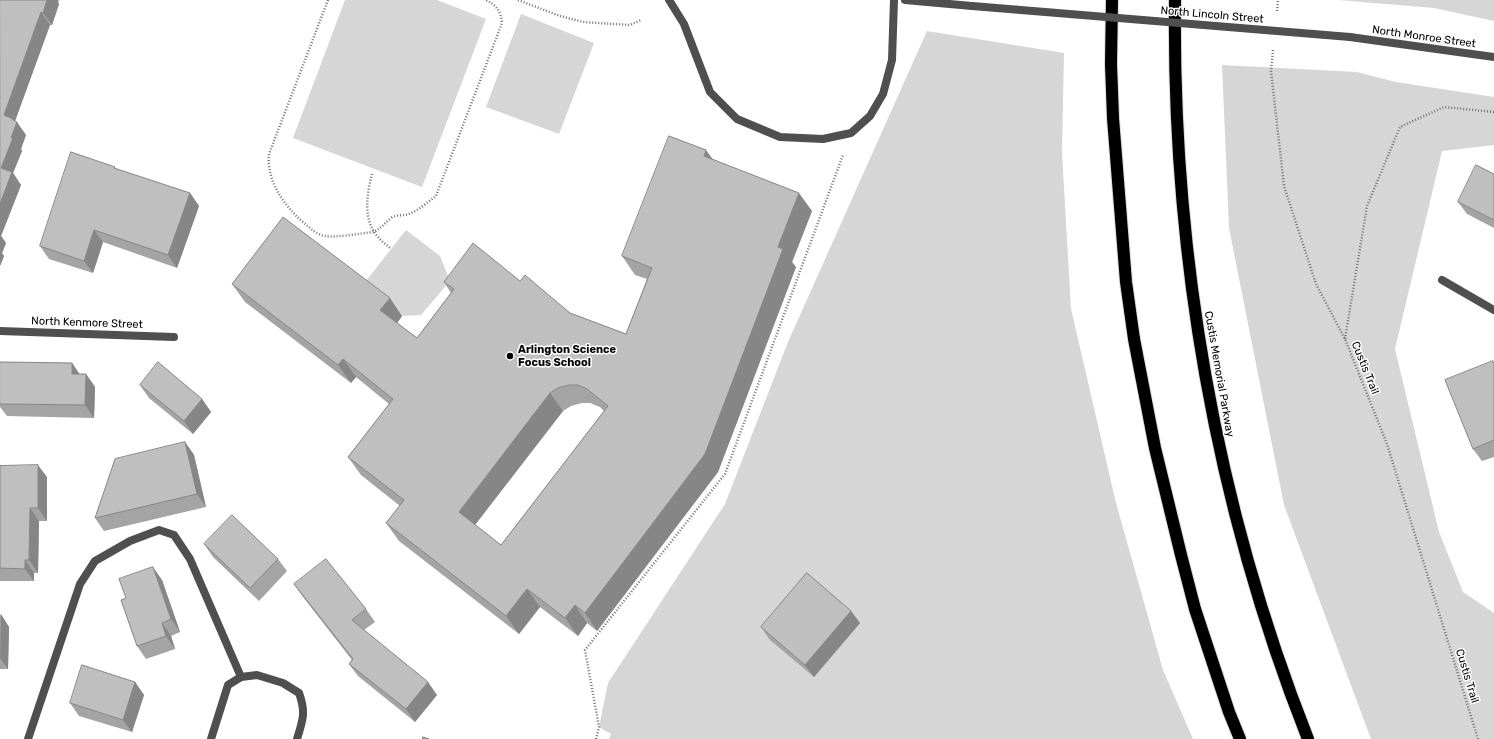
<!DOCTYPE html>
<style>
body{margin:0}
canvas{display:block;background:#fff}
</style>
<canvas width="1494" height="739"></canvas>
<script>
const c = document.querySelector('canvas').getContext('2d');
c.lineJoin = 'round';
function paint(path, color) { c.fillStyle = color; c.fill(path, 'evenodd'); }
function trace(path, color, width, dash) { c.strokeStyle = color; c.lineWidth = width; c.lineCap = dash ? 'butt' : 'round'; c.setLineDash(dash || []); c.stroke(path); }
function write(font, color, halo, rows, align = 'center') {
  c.font = font + ' Rubik,sans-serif'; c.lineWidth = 3; c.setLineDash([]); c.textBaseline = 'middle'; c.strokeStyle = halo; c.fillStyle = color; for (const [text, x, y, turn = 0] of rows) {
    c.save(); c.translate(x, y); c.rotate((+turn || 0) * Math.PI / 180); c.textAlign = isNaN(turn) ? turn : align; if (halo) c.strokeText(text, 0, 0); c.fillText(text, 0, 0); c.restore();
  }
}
const green = new Path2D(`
 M 345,0 L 437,0 L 486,19 L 422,187 L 293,138 Z
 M 1338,0 L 1494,0 L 1494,21 L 1434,8 Z
 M 521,14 L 594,43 L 559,134 L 486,107 Z
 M 927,31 L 1064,53 L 1062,153 L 1071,309 L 1116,503 L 1163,670 L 1193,739 L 609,739 L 611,734 L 599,727 L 608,683 L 725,504 L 788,342 Z
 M 1222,65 L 1357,72 L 1396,82 L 1494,97 L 1494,145 L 1442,151 L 1395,349 L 1439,532 L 1463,592 L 1494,613 L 1494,739 L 1371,739 L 1284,505 L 1229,228 Z
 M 406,230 L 440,256 L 450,281 L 421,315 L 402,316 L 362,286 Z`);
const path = new Path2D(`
 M 328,0 L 269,154 C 266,183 287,210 309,227 C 313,231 319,235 325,236 C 336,238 362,233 374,232 C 381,228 385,223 391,218 C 397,214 403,216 409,214 C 419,210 428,202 436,196 L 502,23 C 501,11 496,5 486,0
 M 518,0 L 560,16 L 583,22 L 630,25 L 641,20
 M 1277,11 L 1278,0
 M 1273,50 L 1271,71 L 1284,186 L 1316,284 L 1345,339 L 1387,444 L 1478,739
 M 372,174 C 367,194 362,221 379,238 C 382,242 387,245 391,249
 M 1345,339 L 1367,206 L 1400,127 L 1444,107 L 1494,112
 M 596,739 L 599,727 L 585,650 L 725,474 L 843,155`);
const lane = new Path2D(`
 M 669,0 L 684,24 L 710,92 L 737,119 L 780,137 L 823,139 L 851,133 L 870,116 L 883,94 L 892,60 L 894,0
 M 28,739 L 80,584 L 95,561 L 130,541 L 159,530 L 174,535 L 190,559 L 241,677`);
const street = new Path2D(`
 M 905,0 L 972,6
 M 1350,37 L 1494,57
 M 1442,280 L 1494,310
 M 0,331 L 174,337
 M 211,739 L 228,685 L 241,677 L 257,675 L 283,683 L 299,693 C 306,712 303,720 297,739`);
const highway = new Path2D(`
 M 1112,0 L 1111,64 L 1113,118 L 1126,282 L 1134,339 L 1155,448 L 1181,555 L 1195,609 L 1229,712 L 1240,739
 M 1175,0 C 1172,252 1215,504 1308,739`);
const streetBridge = new Path2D(`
 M 972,6 L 1350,37`);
const wall = new Path2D(`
 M 0,0 L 58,2 L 59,4 L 52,25 L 50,25 L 15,121 L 26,135 L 21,149 L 22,151 L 13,173 L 21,185 L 1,236 L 6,243 L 2,253 L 4,256 L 0,266 Z
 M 713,159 L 812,211 L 792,262 L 796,267 L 718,472 L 597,631 L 587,623 L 578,636 L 540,607 L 519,634 L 399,541 L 386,523 L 400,506 L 361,475 L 348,457 L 389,404 L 356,377 L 351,383 L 245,302 L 232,284 L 402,316 L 397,323 L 417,338 L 451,293 L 444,282 L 520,281 L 570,313 L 626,334 L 647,279 L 635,275 L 622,256 ZM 582,403 L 590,403 L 600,407 L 604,411 L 501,545 L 475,525 L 563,411 L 571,406 Z
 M 115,167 L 116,169 L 190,193 L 199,206 L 177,268 L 103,242 L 93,273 L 49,259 L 40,246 Z
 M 1494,174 L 1494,228 L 1467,214 L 1458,202 Z
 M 0,362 L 72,363 L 79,374 L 86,374 L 95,387 L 94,418 L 7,416 L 0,407 Z
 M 1494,362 L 1494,457 L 1482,461 L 1473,449 Z
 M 140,385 L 202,399 L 211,412 L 193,434 L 149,398 Z
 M 185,442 L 194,455 L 206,507 L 104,531 L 95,518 Z
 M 0,466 L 47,477 L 47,521 L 39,521 L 38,573 L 34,573 L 34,581 L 0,581 Z
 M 204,544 L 278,559 L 287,571 L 259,601 L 213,557 Z
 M 162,580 L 180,632 L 171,636 L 175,649 L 146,659 L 137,646 Z
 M 294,584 L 366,609 L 375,622 L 364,630 L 437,695 L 415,722 L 358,676 L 349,664 L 352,660 L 303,597 Z
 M 851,611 L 860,623 L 814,677 L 770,640 L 761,627 Z
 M 0,614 L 9,627 L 8,669 L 0,669 Z
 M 135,682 L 144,695 L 132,732 L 79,716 L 70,703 Z`);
const shadedWall = new Path2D(`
 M 47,0 L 59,0 L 58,2 L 59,4 L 52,25 L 43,13 Z
 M 41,12 L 50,25 L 15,121 L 17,122 L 26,135 L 21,149 L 22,151 L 13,173 L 21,185 L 1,236 L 6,243 L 2,253 L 4,256 L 0,266 L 0,204 L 4,115 Z
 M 706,150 L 719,168 L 704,156 Z
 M 190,193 L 199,206 L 177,268 L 168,255 Z
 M 799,193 L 812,211 L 792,262 L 796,267 L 718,472 L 597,631 L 585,613 L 778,247 Z
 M 94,230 L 103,242 L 93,273 L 84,261 Z
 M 390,298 L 402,316 L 393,329 L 380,310 Z
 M 343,359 L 356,377 L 351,383 L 338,365 Z
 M 72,363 L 81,376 L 72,374 Z
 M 86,374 L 95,387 L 94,418 L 85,405 Z
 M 550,393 L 563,411 L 471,530 L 459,512 Z
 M 202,399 L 211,412 L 193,434 L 184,421 Z
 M 185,442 L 194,455 L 206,507 L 197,494 Z
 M 38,465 L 47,477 L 47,521 L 38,508 Z
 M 30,508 L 39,521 L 38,573 L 29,560 Z
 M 25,560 L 34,573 L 34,581 L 25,569 Z
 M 153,567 L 162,580 L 180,632 L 171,619 Z
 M 527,589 L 540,607 L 519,634 L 506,616 Z
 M 575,605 L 587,623 L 578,636 L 565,618 Z
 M 851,611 L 860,623 L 814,677 L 805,665 Z
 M 1,614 L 9,627 L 8,669 L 0,658 Z
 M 162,623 L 171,636 L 175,649 L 166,636 Z
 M 135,682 L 144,695 L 132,732 L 123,720 Z
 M 428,682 L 437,695 L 415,722 L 406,709 Z`);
const building = new Path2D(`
 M 0,0 L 47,0 L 43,13 L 41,12 L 4,115 L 13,119 L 13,120 L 17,122 L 11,138 L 13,138 L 1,168 L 12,172 L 0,204 Z
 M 669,136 L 706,150 L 704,156 L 799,193 L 778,247 L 783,249 L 705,454 L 585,613 L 575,605 L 565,618 L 527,589 L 506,616 L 386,523 L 404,500 L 348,457 L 393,399 L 343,359 L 338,365 L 232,284 L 283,217 L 390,298 L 380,310 L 417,338 L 454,289 L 444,282 L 473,243 L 520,281 L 525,275 L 570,313 L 626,334 L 652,268 L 622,256 ZM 569,385 L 578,385 L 587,389 L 608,406 L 501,545 L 459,512 L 550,393 L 558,388 Z
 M 71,152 L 115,167 L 114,168 L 190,193 L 168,255 L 94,230 L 84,261 L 40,246 Z
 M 1476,165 L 1494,174 L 1494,220 L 1458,202 Z
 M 1493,361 L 1494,363 L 1494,440 L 1473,449 L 1445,380 Z
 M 0,362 L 72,363 L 72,374 L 86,374 L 85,405 L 0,404 Z
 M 158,362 L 202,399 L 184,421 L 140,385 Z
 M 185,442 L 197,494 L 95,518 L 115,459 Z
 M 38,465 L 38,508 L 30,508 L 29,560 L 25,560 L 25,569 L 0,568 L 0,466 Z
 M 232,515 L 278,559 L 250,588 L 204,544 Z
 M 326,559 L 366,609 L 352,620 L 428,682 L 406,709 L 349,664 L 353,659 L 294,584 Z
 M 153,567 L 171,619 L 162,623 L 166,636 L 137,646 L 121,600 L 126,598 L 119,579 Z
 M 807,573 L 851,611 L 805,665 L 761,627 Z
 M 82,665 L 135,682 L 123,720 L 70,703 Z
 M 423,737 L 429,739 L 423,739 Z`);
const markers = [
 [510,356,4,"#000"]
];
const streetNames = [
 ["North Lincoln Street",1212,15,5],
 ["North Monroe Street",1424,37,8],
 ["North Kenmore Street",87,323,2],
 ["Custis Trail",1365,368,68],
 ["Custis Memorial Parkway",1219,374,80],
 ["Custis Trail",1467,676,73]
];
const poiNames = [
 ["Arlington Science",518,350],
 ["Focus School",518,363]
];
paint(green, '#d6d6d6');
trace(highway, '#dbdbdb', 14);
trace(path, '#717171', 2.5, [1, 2]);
trace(lane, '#4f4f4f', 8);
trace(street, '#4f4f4f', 8);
trace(highway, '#000', 12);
trace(streetBridge, '#4f4f4f', 8);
paint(wall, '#a4a4a4');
paint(shadedWall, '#868686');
paint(building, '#bfbfbf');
trace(building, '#868686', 1);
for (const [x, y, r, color] of markers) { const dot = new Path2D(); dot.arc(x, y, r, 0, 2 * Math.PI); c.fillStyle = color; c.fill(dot); trace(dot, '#fff', 1.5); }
write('11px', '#000', '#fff', streetNames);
write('bold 11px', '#000', '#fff', poiNames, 'left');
</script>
